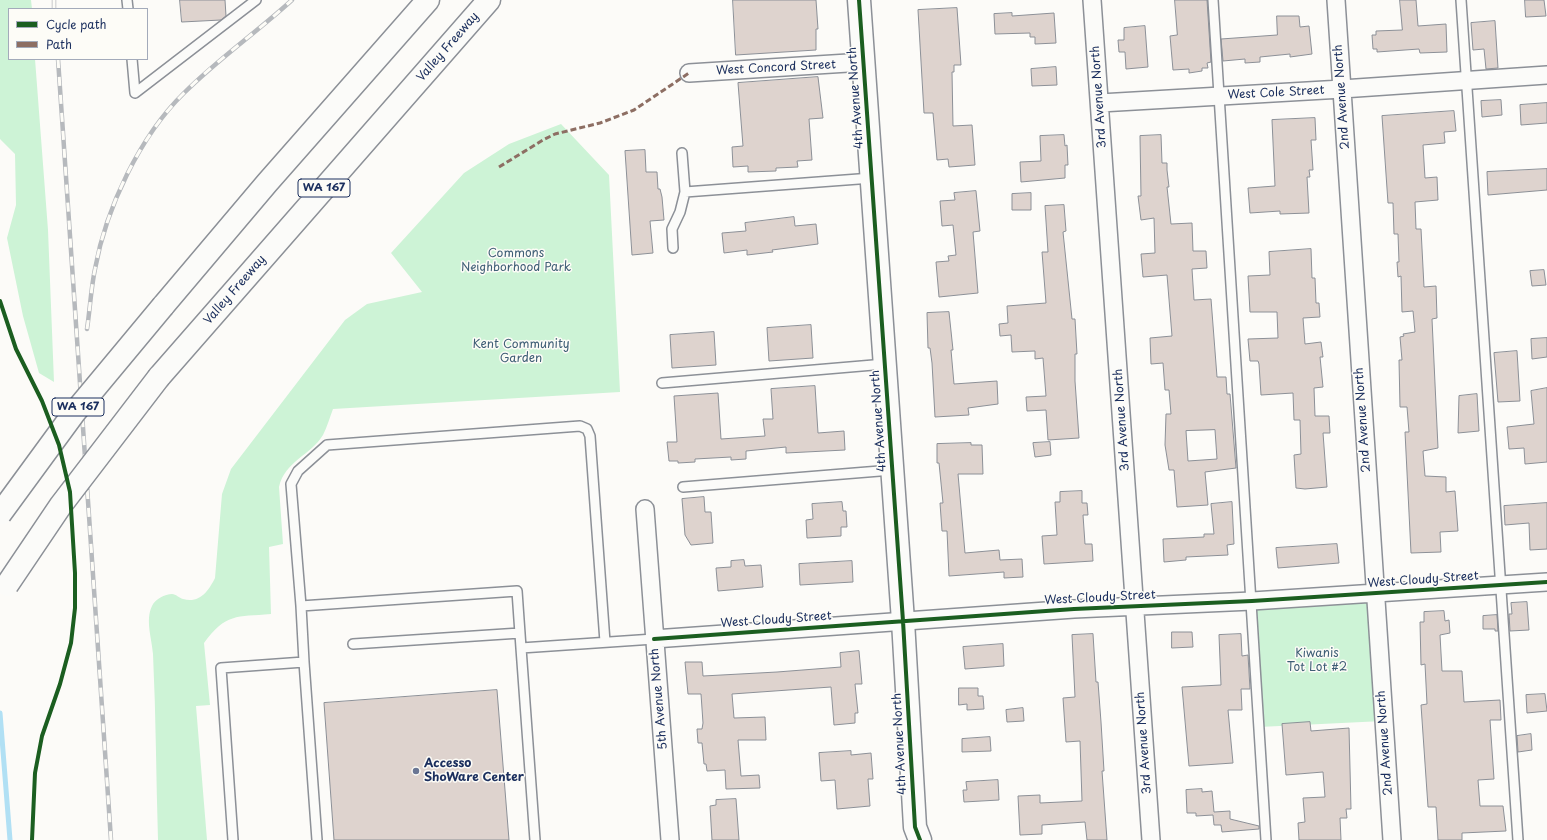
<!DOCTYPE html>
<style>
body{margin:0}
#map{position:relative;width:1547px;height:840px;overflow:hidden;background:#fcfbf8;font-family:"Playpen Sans",sans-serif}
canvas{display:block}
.legend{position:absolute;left:8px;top:8px;width:140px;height:52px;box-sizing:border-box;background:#fdfcf7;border:1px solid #a3aaba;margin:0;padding:5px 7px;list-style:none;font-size:12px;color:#1b2f5e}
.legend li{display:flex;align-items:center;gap:8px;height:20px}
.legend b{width:20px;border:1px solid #a3aaba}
</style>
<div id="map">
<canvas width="1547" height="840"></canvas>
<ul class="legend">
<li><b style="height:5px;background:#1b5e20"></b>Cycle path</li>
<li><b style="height:5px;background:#8d6e63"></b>Path</li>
</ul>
</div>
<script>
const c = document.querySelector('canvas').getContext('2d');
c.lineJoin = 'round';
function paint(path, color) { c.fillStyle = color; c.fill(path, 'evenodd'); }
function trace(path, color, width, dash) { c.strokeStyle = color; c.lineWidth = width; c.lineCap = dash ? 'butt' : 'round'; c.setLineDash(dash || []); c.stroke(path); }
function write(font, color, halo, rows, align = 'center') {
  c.font = font + ' "Playpen Sans",sans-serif'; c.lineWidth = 3; c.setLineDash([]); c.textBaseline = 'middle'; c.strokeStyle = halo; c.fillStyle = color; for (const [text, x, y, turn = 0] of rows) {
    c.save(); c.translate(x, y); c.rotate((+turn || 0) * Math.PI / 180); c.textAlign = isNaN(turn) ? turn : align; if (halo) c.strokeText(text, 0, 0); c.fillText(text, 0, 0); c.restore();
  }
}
const green = new Path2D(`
 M 0,0 L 31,0 L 32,9 L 9,9 L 9,59 L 35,59 L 48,230 L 54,382 L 39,373 L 23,316 L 7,238 L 16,205 L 15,154 L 0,139 Z
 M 561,124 L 609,175 L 620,392 L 333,409 C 330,417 327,427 323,435 C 311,455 285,461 279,487 L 283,544 L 269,547 L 271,614 C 236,617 226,613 204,643 L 210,705 L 196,706 L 207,840 L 158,840 C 156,778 156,716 153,654 C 152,639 145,620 152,606 C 155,599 165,594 172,594 C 176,594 179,598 183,599 C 200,604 209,590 215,578 L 222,494 L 231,469 L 345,320 L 367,304 L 422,292 L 391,253 L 464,173 L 509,144 Z
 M 1375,593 L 1383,721 L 1259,727 L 1252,601 Z`);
const stream = new Path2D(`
 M 0,713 L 10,840`);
const building = new Path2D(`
 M 180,0 L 225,0 L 226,16 L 221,20 L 182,22 Z
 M 733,0 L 816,0 L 818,29 L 816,29 L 816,50 L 736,55 Z
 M 1175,0 L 1207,0 L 1211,62 L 1207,63 L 1208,68 L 1202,68 L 1202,71 L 1189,73 L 1189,69 L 1173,70 L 1170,36 L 1177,35 Z
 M 1400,0 L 1416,0 L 1418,26 L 1446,24 L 1447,52 L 1420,53 L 1419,49 L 1377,52 L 1377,49 L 1373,49 L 1372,35 L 1376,35 L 1376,31 L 1402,30 Z
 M 1525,0 L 1544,0 L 1546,16 L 1526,17 Z
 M 957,8 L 961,65 L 954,65 L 954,72 L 952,72 L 953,126 L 972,125 L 975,165 L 949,167 L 948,159 L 937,160 L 933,113 L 924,113 L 918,10 Z
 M 1012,13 L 1012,16 L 1054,13 L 1056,43 L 1035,44 L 1035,37 L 1030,37 L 1030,33 L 995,34 L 994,14 Z
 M 1277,16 L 1299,16 L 1300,27 L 1309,26 L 1312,54 L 1290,57 L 1290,54 L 1260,57 L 1260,62 L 1245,63 L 1245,59 L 1223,61 L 1221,39 L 1277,35 Z
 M 1495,21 L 1498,68 L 1486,69 L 1484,49 L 1473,50 L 1471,23 Z
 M 1145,26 L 1148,67 L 1126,69 L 1125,52 L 1119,52 L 1118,40 L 1124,40 L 1124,28 Z
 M 1056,67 L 1057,85 L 1032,86 L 1031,69 Z
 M 818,77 L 823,118 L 809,119 L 812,160 L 797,161 L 798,167 L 776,168 L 776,171 L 748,172 L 748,166 L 733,167 L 732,147 L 743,146 L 738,83 Z
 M 1501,100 L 1502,115 L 1482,117 L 1481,101 Z
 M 1547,103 L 1547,123 L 1521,125 L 1520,105 Z
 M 1454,111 L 1456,131 L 1444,132 L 1445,143 L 1423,145 L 1425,178 L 1437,177 L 1438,200 L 1415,202 L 1416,229 L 1421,229 L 1424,287 L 1436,286 L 1437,318 L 1432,319 L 1438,448 L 1423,451 L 1425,476 L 1446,477 L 1446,492 L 1455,491 L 1458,531 L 1440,532 L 1441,552 L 1411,553 L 1405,432 L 1409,432 L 1407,407 L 1400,407 L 1399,360 L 1402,360 L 1400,337 L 1404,336 L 1403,334 L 1415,332 L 1413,311 L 1402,312 L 1401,276 L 1398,277 L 1397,262 L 1399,262 L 1398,234 L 1394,234 L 1393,203 L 1388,203 L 1382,116 Z
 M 1315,118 L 1316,140 L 1311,140 L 1313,170 L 1309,170 L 1310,177 L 1307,177 L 1309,213 L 1280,214 L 1280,211 L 1250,213 L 1248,188 L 1275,186 L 1272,120 Z
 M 1064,135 L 1065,146 L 1067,145 L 1068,165 L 1065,165 L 1065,178 L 1021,182 L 1020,162 L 1041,161 L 1040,136 Z
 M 1161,135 L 1162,163 L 1167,163 L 1167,170 L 1169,187 L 1167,187 L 1171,224 L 1192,223 L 1193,251 L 1206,251 L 1207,268 L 1192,269 L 1194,300 L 1211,299 L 1217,377 L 1226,377 L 1227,394 L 1230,394 L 1236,468 L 1205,472 L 1208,505 L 1177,507 L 1174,470 L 1169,470 L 1165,445 L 1166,414 L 1171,414 L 1169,390 L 1165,390 L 1163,363 L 1151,364 L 1150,338 L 1172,336 L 1167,275 L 1143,277 L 1141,254 L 1155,253 L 1154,218 L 1141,220 L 1138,196 L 1141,196 L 1140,136 ZM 1215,430 L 1217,459 L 1188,461 L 1186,431 Z
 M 645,150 L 646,172 L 657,172 L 658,189 L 660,189 L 662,197 L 664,220 L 650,221 L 653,253 L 632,255 L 625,151 Z
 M 1547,169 L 1547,190 L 1488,195 L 1487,172 Z
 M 976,191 L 980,231 L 973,232 L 978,293 L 939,297 L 936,262 L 949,261 L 948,256 L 956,255 L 953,225 L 942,226 L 940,201 L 955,200 L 954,193 Z
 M 1031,193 L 1031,210 L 1012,210 L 1012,194 Z
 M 1064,205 L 1066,231 L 1063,232 L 1072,319 L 1075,319 L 1077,354 L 1075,354 L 1075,381 L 1079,438 L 1048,440 L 1046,410 L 1027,411 L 1026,397 L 1046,396 L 1043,358 L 1035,359 L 1035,351 L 1012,352 L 1011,335 L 1000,336 L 999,324 L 1008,323 L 1007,306 L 1046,303 L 1042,252 L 1048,252 L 1045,206 Z
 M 794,217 L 795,226 L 816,224 L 818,244 L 772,250 L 773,252 L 747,255 L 747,250 L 724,253 L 722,233 L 746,231 L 745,223 Z
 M 1311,249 L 1312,278 L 1315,278 L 1316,303 L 1319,303 L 1320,317 L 1303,318 L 1305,344 L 1321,342 L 1323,357 L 1320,357 L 1323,387 L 1314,388 L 1315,416 L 1329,416 L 1330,433 L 1323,433 L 1327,487 L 1305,489 L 1296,488 L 1294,455 L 1301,454 L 1300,420 L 1294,420 L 1293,393 L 1261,395 L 1259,364 L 1258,361 L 1250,361 L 1248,339 L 1278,338 L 1277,312 L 1250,312 L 1248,276 L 1270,275 L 1269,252 Z
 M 1544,270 L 1546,285 L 1532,286 L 1530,271 Z
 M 949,312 L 953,350 L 951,350 L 954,384 L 997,381 L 998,404 L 968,408 L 969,415 L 935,417 L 932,363 L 930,348 L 928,348 L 927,313 Z
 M 811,325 L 813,358 L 769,361 L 767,328 Z
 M 714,332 L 716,365 L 672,368 L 670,335 Z
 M 1547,338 L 1547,357 L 1532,359 L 1531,339 Z
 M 1517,351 L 1520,401 L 1498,402 L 1494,353 Z
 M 815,386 L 818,433 L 844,431 L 845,450 L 786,453 L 786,447 L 746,451 L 746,459 L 731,460 L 731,457 L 695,459 L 695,462 L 678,463 L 678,461 L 669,461 L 667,442 L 677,442 L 674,396 L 718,393 L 721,439 L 765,436 L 763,419 L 773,419 L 771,389 Z
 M 1547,388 L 1547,462 L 1525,464 L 1524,448 L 1509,449 L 1507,427 L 1534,424 L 1531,391 Z
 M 1477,394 L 1479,431 L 1458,433 L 1459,396 Z
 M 1050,442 L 1051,455 L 1035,457 L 1033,443 Z
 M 971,443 L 971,445 L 982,445 L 983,474 L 958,474 L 965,553 L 999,550 L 1000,560 L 1022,559 L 1023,577 L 1004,578 L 1004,572 L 949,576 L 947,531 L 942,531 L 940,503 L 943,503 L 939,463 L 937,463 L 937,444 Z
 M 1082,491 L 1082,503 L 1087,503 L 1088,515 L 1083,515 L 1085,544 L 1092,544 L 1093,561 L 1044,564 L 1042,536 L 1057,535 L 1055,502 L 1060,502 L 1060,492 Z
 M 704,497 L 705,512 L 711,512 L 713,543 L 691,545 L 685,535 L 682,499 Z
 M 842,502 L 843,511 L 846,511 L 847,527 L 841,527 L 841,536 L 807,538 L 806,520 L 813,519 L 812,504 Z
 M 1232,502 L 1234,544 L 1227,545 L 1228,555 L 1186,557 L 1186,560 L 1164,562 L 1163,539 L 1204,537 L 1204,534 L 1214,534 L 1211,504 Z
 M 1547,503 L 1547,549 L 1530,550 L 1529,523 L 1505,525 L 1504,506 Z
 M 1337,544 L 1339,563 L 1278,568 L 1276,548 Z
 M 744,560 L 745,566 L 761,565 L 763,587 L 718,591 L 716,568 L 731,567 L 731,561 Z
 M 852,561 L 853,582 L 800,585 L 799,564 Z
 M 1527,602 L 1529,630 L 1510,631 L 1509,614 L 1512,614 L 1511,603 Z
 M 1444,611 L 1445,621 L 1449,620 L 1450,633 L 1440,635 L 1442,671 L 1462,671 L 1464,702 L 1500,700 L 1501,720 L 1490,720 L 1494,779 L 1478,780 L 1480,806 L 1503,806 L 1506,831 L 1462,833 L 1462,840 L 1438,840 L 1436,807 L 1428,807 L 1421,705 L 1427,704 L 1425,664 L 1421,665 L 1420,622 L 1424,622 L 1424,612 Z
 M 1497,615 L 1498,631 L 1495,631 L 1495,629 L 1483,629 L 1483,616 Z
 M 1172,632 L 1192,632 L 1193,647 L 1172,648 Z
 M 1093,634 L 1096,682 L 1098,682 L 1101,722 L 1104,771 L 1102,771 L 1107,840 L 1087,840 L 1085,822 L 1042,825 L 1042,834 L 1020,835 L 1018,796 L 1040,795 L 1040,803 L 1082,801 L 1080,741 L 1066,742 L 1063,698 L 1075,697 L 1072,635 Z
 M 1241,634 L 1242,656 L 1248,655 L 1250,689 L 1241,689 L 1242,710 L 1228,710 L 1233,763 L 1189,766 L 1182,687 L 1221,685 L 1219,635 Z
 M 1003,644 L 1004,666 L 965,669 L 963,647 Z
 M 859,651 L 862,684 L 855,684 L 858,713 L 855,713 L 855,723 L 834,725 L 831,687 L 732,694 L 734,718 L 765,717 L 766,740 L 738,740 L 741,776 L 759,775 L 760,788 L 726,789 L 725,770 L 707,771 L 706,764 L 704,764 L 702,743 L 698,743 L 697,729 L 702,729 L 703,723 L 701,694 L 688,694 L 685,662 L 702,662 L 703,676 L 777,672 L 841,667 L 840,653 Z
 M 959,688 L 978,688 L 978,696 L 983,696 L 984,709 L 967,710 L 967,704 L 959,705 Z
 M 497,690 L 509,840 L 334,840 L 324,703 Z
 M 1545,694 L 1547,711 L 1527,713 L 1526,695 Z
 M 1023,708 L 1024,721 L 1007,722 L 1006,710 Z
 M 1310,722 L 1311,731 L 1349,728 L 1351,809 L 1346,809 L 1347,818 L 1340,818 L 1341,840 L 1299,840 L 1298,823 L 1305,822 L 1303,798 L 1325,797 L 1323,772 L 1286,775 L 1282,724 Z
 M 1531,734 L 1532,750 L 1518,752 L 1517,736 Z
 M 990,737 L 991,751 L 962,752 L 962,739 Z
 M 851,751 L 851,755 L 871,753 L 873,779 L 868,779 L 870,806 L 837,809 L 835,780 L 821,781 L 819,753 Z
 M 998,780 L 999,800 L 964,802 L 963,790 L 967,790 L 966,782 Z
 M 1202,789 L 1202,792 L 1212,791 L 1214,812 L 1230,811 L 1230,819 L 1259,826 L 1259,829 L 1222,832 L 1221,825 L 1214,825 L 1213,815 L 1196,816 L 1196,813 L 1187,813 L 1186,790 Z
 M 736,799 L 739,840 L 712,840 L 710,806 L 716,805 L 716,800 Z`);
const lane = new Path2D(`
 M 127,0 L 128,9
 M 1213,0 L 1266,840
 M 1461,0 L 1518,840
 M 132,59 L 135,93 L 256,0
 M 682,153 L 685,192 L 872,178
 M 673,248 L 672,229 L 680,212 L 685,192
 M 662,383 L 885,364
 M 683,487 L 892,470
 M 301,606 L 291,484 L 298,471 L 327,445 L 580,426 L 587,429 L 590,436 L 605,642
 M 353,644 L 520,633
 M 521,648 L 535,840
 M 304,662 L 317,840
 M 233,840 L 221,668 L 304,662 L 301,606 L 517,591 L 521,648 L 654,639`);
const street = new Path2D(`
 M 1092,0 L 1151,840
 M 1336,0 L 1392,840
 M 689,73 L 864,62
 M 1100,103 L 1342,89 L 1547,75
 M 645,509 L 670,840
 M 654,639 L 1074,609 L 1252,601 L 1547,582`);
const secondary = new Path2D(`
 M 859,0 L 903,621 L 915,827 L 920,840`);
const highway = new Path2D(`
 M 163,306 L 267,183 L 428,0
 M 159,377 L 489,0`);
const rail = new Path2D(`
 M 54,0 L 54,9
 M 58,59 L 111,840
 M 87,329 C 90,309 91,288 95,269 C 106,208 140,136 184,93 C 218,59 257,32 292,0`);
const highwayBridge = new Path2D(`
 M 0,514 L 74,413 L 163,306
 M 7,585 L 61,505 L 159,377`);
const quiet = new Path2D(`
 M 499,167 L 543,140 L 555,134 L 600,123 L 634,110 L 689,73`);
const cycleway = new Path2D(`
 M 859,0 L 903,621 L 915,827 L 920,840
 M 0,301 L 16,349 L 42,401 L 59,445 L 70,492 L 75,573 L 75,608 L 71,643 L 60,684 L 42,736 L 35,773 L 32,840
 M 654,639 L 1074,609 L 1252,601 L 1547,582`);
const markers = [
 [416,771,4,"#6a7694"]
];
const shields = [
 [324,188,52],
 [78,407,52]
];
const shieldNames = [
 ["WA 167",324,188],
 ["WA 167",78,407]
];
const streetNames = [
 ["Valley Freeway",448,47,-49],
 ["West Concord Street",776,68,-3],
 ["West Cole Street",1276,93,-3],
 ["3rd Avenue North",1099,97,-94],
 ["2nd Avenue North",1342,97,-94],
 ["4th Avenue North",856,98,-94],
 ["Valley Freeway",235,290,-49],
 ["3rd Avenue North",1122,420,-94],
 ["2nd Avenue North",1363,420,-94],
 ["4th Avenue North",879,421,-94],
 ["West Cloudy Street",1423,580,-4],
 ["West Cloudy Street",1100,598,-3],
 ["West Cloudy Street",776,620,-4],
 ["5th Avenue North",659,699,-95],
 ["3rd Avenue North",1144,743,-94],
 ["2nd Avenue North",1385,743,-94],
 ["4th Avenue North",900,744,-93]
];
const parkNames = [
 ["Commons",516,254],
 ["Neighborhood Park",516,268],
 ["Kent Community",521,345],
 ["Garden",521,359],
 ["Kiwanis",1317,654],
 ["Tot Lot #2",1317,668]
];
const poiNames = [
 ["Accesso",424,764],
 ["ShoWare Center",424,778]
];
paint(green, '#cdf3d6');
trace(stream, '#b1e0f4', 5);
paint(building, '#ded3ce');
trace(building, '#8c9097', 1);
trace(lane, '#8c9097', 12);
trace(street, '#8c9097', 20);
trace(secondary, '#8c9097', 25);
trace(highway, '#8c9097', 25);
trace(lane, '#fbfbf9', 9);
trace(street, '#fbfbf9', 17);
trace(secondary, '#fbfbf9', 22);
trace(highway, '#fbfbf9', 22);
trace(rail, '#b6b9bd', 4.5);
trace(rail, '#fdfcf7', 3, [9]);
trace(highwayBridge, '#8c9097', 25, []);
trace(highwayBridge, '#fbfbf9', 22);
trace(quiet, '#8d6e63', 3, [6, 3]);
trace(cycleway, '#1b5e20', 4);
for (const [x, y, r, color] of markers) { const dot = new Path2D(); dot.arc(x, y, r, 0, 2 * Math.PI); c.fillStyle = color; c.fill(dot); trace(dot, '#fdfcf7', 1.5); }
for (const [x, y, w] of shields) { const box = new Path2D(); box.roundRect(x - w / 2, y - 9, w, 18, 3); c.fillStyle = '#fdfcf7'; c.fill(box); trace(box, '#1b2f5e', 1); }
write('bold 11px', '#1b2f5e', null, shieldNames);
write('12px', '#1b2f5e', '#fdfcf7', streetNames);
write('12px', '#3e5e75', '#fdfcf7', parkNames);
write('bold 12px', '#1b2f5e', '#fdfcf7', poiNames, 'left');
</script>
